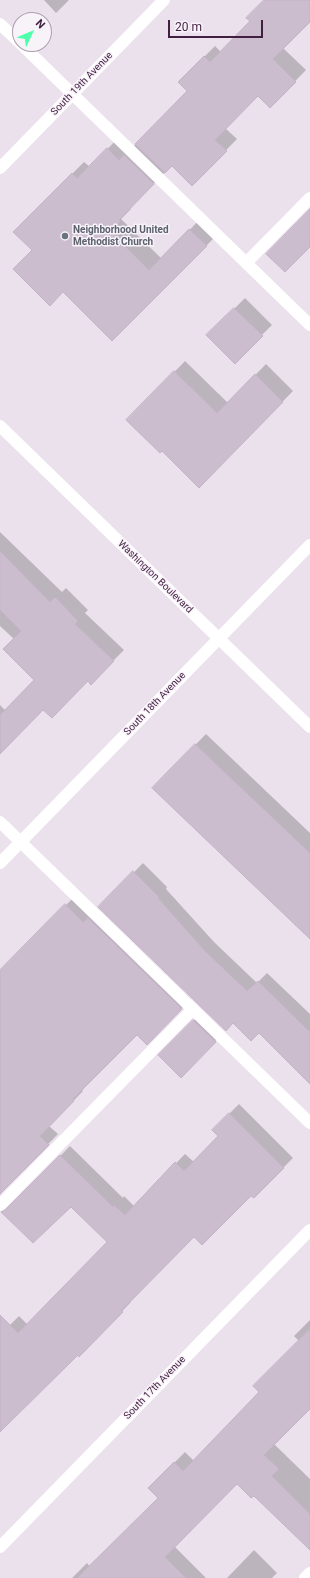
<!DOCTYPE html>
<style>
body{margin:0}
#map{position:relative;width:310px;height:1578px;overflow:hidden;background:#ebe1ed;font-family:Roboto,sans-serif}
canvas{display:block}
.north{position:absolute;left:12px;top:12px;width:40px;height:40px;box-sizing:border-box;background:#f8f2f9;border:1px solid #ae9eaf;border-radius:50%;rotate:46deg;font-size:11px;font-weight:700;line-height:16px;text-align:center;color:#401f40}
.north::after{content:'';display:block;margin:auto;width:14px;height:18px;background:#4dffaa;clip-path:polygon(50% 0,100% 100%,50% 72%,0 100%)}
.scale{position:absolute;left:168px;top:20px;width:95px;height:18px;box-sizing:border-box;border:2px solid #401f40;border-top:0;padding-left:5px;font-size:12px;line-height:14px;white-space:nowrap;color:#401f40;-webkit-text-stroke:3px #f8f2f9;paint-order:stroke}
</style>
<div id="map">
<canvas width="310" height="1578"></canvas>
<div class="north">N</div>
<div class="scale">20 m</div>
</div>
<script>
const c = document.querySelector('canvas').getContext('2d');
c.lineJoin = 'round';
function paint(path, color) { c.fillStyle = color; c.fill(path, 'evenodd'); }
function trace(path, color, width, dash) { c.strokeStyle = color; c.lineWidth = width; c.lineCap = dash ? 'butt' : 'round'; c.setLineDash(dash || []); c.stroke(path); }
function write(font, color, halo, rows, align = 'center') {
  c.font = font + ' Roboto,sans-serif'; c.lineWidth = 3; c.setLineDash([]); c.textBaseline = 'middle'; c.strokeStyle = halo; c.fillStyle = color; for (const [text, x, y, turn = 0] of rows) {
    c.save(); c.translate(x, y); c.rotate((+turn || 0) * Math.PI / 180); c.textAlign = isNaN(turn) ? turn : align; if (halo) c.strokeText(text, 0, 0); c.fillText(text, 0, 0); c.restore();
  }
}
const shadow = new Path2D(`
 M 44,0 L 69,0 L 56,13 Z
 M 265,0 L 310,0 L 310,21 L 283,48 L 306,70 L 270,107 L 258,95 L 225,128 L 237,139 L 192,185 L 172,165 L 130,208 L 131,209 L 121,219 L 162,259 L 201,218 L 218,234 L 112,340 L 33,250 L 14,232 L 84,162 L 90,167 L 120,136 L 132,148 L 188,91 L 179,82 L 215,46 L 221,52 L 251,21 Z
 M 245,298 L 272,325 L 235,362 L 208,335 Z
 M 185,361 L 228,403 L 266,364 L 293,391 L 199,487 L 162,450 L 128,420 Z
 M 0,532 L 62,592 L 66,588 L 88,610 L 85,613 L 124,650 L 91,683 L 88,680 L 43,709 L 0,752 L 0,705 L 6,711 L 36,680 L 14,639 L 0,626 Z
 M 206,734 L 310,833 L 310,937 L 153,788 Z
 M 143,863 L 167,887 L 166,889 L 214,942 L 257,983 L 267,973 L 310,1014 L 310,1082 L 259,1031 L 234,1022 L 100,907 Z
 M 75,896 L 191,999 L 147,1043 L 137,1033 L 81,1089 L 83,1091 L 49,1126 L 58,1134 L 4,1189 L 0,1195 L 0,972 Z
 M 200,1014 L 221,1035 L 181,1076 L 159,1055 Z
 M 239,1104 L 293,1158 L 254,1197 L 251,1194 L 194,1236 L 129,1300 L 131,1302 L 89,1346 L 78,1354 L 0,1431 L 0,1335 L 19,1316 L 28,1325 L 108,1242 L 71,1205 L 3,1212 L 16,1201 L 70,1146 L 123,1198 L 124,1196 L 134,1206 L 185,1154 L 194,1162 L 220,1136 L 213,1130 Z
 M 310,1320 L 310,1407 L 274,1444 L 310,1479 L 310,1543 L 254,1494 L 237,1483 L 174,1546 L 206,1578 L 72,1578 L 87,1563 L 90,1567 L 159,1498 L 149,1488 L 185,1452 L 194,1461 L 261,1392 L 299,1341 L 294,1336 Z
 M 254,1550 L 277,1573 L 272,1578 L 227,1578 Z`);
const building = new Path2D(`
 M 264,0 L 310,0 L 310,22 L 273,59 L 296,82 L 270,108 L 258,96 L 215,140 L 227,151 L 192,186 L 172,166 L 165,173 L 135,144 L 187,91 L 178,82 L 204,56 L 210,62 L 250,21 L 246,18 Z
 M 107,148 L 119,160 L 124,155 L 154,184 L 119,220 L 120,222 L 110,231 L 149,270 L 189,229 L 207,246 L 112,341 L 63,292 L 50,306 L 13,269 L 32,250 L 13,232 L 72,173 L 77,178 Z
 M 310,209 L 310,247 L 285,272 L 266,254 Z
 M 234,308 L 263,336 L 235,364 L 206,335 Z
 M 174,371 L 217,413 L 255,374 L 283,402 L 199,488 L 162,451 L 160,453 L 126,420 Z
 M 0,551 L 50,602 L 55,597 L 78,621 L 75,624 L 114,661 L 91,685 L 88,681 L 52,718 L 43,710 L 0,754 L 0,715 L 34,680 L 3,649 L 21,631 L 0,610 Z
 M 195,744 L 310,853 L 310,939 L 152,788 Z
 M 133,871 L 159,897 L 158,898 L 205,951 L 247,991 L 258,981 L 310,1032 L 310,1084 L 259,1033 L 251,1041 L 233,1023 L 226,1031 L 98,907 Z
 M 65,904 L 83,922 L 88,918 L 182,1009 L 147,1045 L 137,1035 L 73,1099 L 74,1101 L 40,1136 L 49,1145 L 0,1194 L 0,970 Z
 M 193,1020 L 216,1042 L 181,1078 L 158,1055 Z
 M 229,1113 L 284,1168 L 254,1198 L 251,1196 L 202,1245 L 194,1237 L 121,1311 L 123,1312 L 79,1357 L 78,1355 L 0,1432 L 0,1315 L 18,1333 L 107,1242 L 71,1207 L 33,1243 L 1,1212 L 5,1210 L 60,1155 L 113,1207 L 114,1205 L 125,1215 L 175,1162 L 184,1171 L 218,1136 L 212,1130 Z
 M 310,1329 L 310,1409 L 264,1455 L 279,1469 L 272,1476 L 310,1514 L 310,1550 L 254,1496 L 251,1498 L 237,1484 L 165,1557 L 186,1578 L 77,1578 L 158,1498 L 148,1488 L 174,1462 L 183,1471 L 259,1392 L 253,1386 Z`);
const minor = new Path2D(`
 M 0,24 L 20,43
 M 21,44 L 310,325
 M 0,168 L 164,0
 M 246,263 L 310,198
 M 0,426 L 310,727
 M 0,822 L 310,1123
 M 0,863 L 310,545
 M 0,1205 L 193,1009
 M 0,1547 L 310,1230
 M 305,1578 L 310,1573`);
const markers = [
 [65,236,4,"#6b7280"]
];
const streetNames = [
 ["South 19th Avenue",82,84,-46],
 ["Washington Boulevard",155,577,44],
 ["South 18th Avenue",155,704,-46],
 ["South 17th Avenue",155,1388,-46]
];
const worshipNames = [
 ["Neighborhood United",73,230],
 ["Methodist Church",73,242]
];
paint(shadow, '#0003');
paint(building, '#cbbdce');
trace(building, '#c5b2c8', 1);
trace(minor, '#fff', 12);
for (const [x, y, r, color] of markers) { const dot = new Path2D(); dot.arc(x, y, r, 0, 2 * Math.PI); c.fillStyle = color; c.fill(dot); trace(dot, '#f8f2f9', 1.5); }
write('10px', '#401f40', '#f8f2f9', streetNames);
write('bold 10px', '#5b616d', '#f8f2f9', worshipNames, 'left');
</script>
